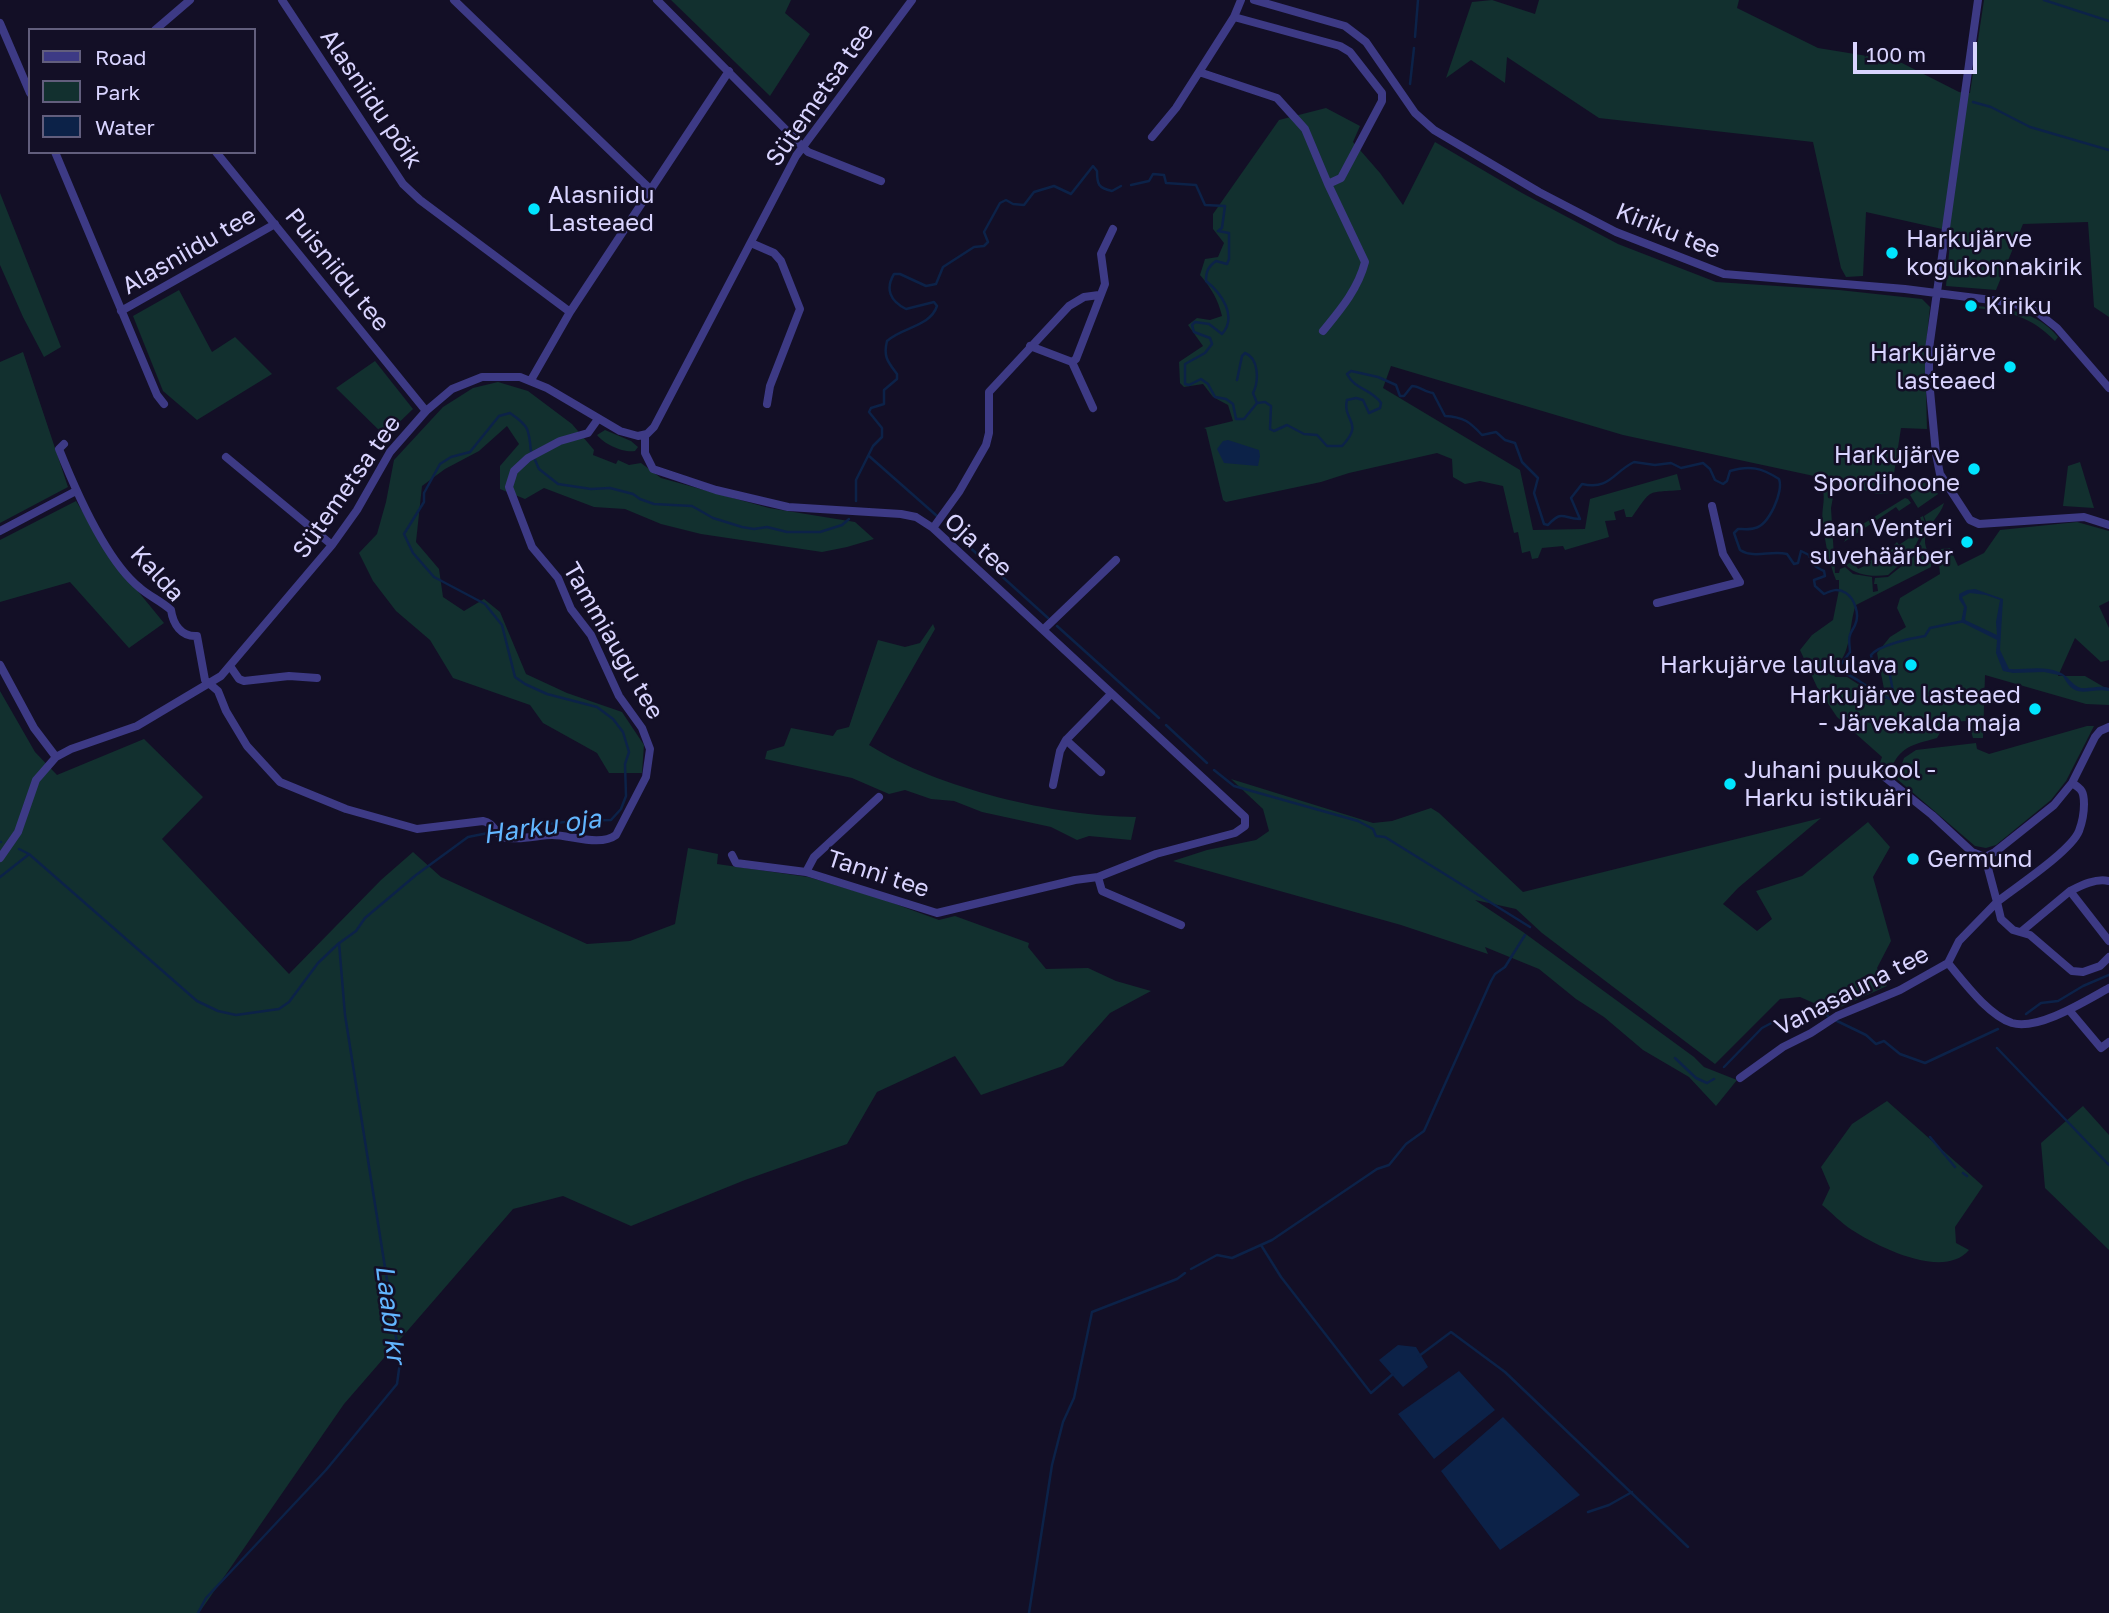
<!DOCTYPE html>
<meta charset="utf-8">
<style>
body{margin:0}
#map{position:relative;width:2109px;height:1613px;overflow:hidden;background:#130f26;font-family:"Golos Text",sans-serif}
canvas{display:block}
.legend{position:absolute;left:28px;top:28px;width:228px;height:126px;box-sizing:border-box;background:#130f26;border:2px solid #625e7d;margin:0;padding:9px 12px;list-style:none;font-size:21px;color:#d9d4ff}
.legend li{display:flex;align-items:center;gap:14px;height:35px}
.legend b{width:35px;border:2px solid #625e7d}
.scale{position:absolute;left:1853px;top:42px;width:124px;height:32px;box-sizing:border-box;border:4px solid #d9d4ff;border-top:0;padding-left:9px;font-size:21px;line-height:24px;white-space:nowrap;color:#d9d4ff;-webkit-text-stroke:5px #130f26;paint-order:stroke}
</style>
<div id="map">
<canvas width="2109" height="1613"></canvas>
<ul class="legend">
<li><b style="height:9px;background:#3d3a85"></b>Road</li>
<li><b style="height:19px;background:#12302f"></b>Park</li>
<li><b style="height:19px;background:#0c2248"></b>Water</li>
</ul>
<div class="scale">100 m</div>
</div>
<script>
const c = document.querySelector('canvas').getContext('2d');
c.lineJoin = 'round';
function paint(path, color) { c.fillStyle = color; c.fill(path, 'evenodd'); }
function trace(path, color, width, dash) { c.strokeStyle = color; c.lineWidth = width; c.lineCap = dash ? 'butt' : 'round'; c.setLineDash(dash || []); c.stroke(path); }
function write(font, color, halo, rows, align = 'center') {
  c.font = font + ' "Golos Text",sans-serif'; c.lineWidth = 5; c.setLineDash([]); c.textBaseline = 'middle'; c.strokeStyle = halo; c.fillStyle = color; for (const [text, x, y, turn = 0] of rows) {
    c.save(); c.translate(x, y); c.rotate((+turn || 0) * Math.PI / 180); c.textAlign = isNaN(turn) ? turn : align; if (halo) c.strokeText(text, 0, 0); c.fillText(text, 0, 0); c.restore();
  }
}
const green = new Path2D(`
 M 671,0 L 791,0 L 785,13 L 810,34 L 770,96 Z
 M 1492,0 L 1535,14 L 1539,0 L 1739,0 L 1737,8 L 1818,48 L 1898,61 L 1959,92 L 1970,93 L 1984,0 L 2109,0 L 2109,317 L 2094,307 L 2088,222 L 2023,224 L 1996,290 L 1946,286 L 1951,231 L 1866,212 L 1863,276 L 1846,277 L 1841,268 L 1813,142 L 1599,118 L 1507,57 L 1505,83 L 1471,60 L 1446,78 L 1472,2 Z
 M 1326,108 L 1360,126 L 1353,142 L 1380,173 L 1403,205 L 1435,142 L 1522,193 L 1618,244 L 1716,282 L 1839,290 L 1922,299 L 1930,307 L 1925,356 L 1927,429 L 1901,428 L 1891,493 L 1877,494 L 1836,481 L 1831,508 L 1835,573 L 1839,573 L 1840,569 L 1845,567 L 1853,574 L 1872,577 L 1873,592 L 1878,591 L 1877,584 L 1874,584 L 1875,578 L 1888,577 L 1913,557 L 1928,527 L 1924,516 L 1944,503 C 1941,515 1927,525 1925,539 C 1924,550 1933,557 1931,567 L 1856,605 C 1848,625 1853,656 1832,669 L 1835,677 L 1847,677 L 1872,693 L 1886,699 L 1877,653 L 1890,637 L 1906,627 L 1897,608 L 1900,598 L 1940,574 L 1938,555 L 1941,549 L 1950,548 L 1958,566 L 1984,553 L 2000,530 L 2077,522 L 2109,531 L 2109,601 L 2099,606 L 2109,628 L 2109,660 L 2101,662 L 2075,638 L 2058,676 L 2085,676 L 2109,690 L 2109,705 L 2086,704 L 1985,675 L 1983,738 L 1973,738 L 1968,721 L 1946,722 L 1937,738 C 1912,745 1900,746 1890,771 L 1880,763 L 1882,757 L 1837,717 L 1817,687 L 1800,650 L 1812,635 L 1833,620 L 1839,590 L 1839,580 L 1836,580 C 1829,563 1825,542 1823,524 C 1820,503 1831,495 1814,476 L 1623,435 L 1391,366 L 1383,388 L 1520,470 L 1533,530 L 1585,529 L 1590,499 L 1677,474 L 1681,490 C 1645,493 1653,488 1632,517 L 1626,517 L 1624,509 L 1614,512 L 1616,520 L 1605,521 L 1609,537 L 1565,550 L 1563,546 L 1542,548 L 1538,558 L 1532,559 L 1530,551 L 1522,553 L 1518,532 L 1514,533 L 1503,486 L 1480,481 L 1465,484 L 1453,477 L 1452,459 L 1437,453 L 1349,473 L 1321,482 L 1226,502 L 1223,500 L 1206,429 L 1204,428 L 1233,421 L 1228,405 L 1213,397 L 1203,384 L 1184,387 L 1180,383 L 1179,362 L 1203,346 L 1188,325 L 1197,318 L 1210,320 L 1222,316 C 1218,299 1211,288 1200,275 L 1205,259 L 1218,257 L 1224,243 L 1213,229 L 1213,214 L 1279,120 Z
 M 0,193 L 61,347 L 44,357 L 23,317 L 0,265 Z
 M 179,290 L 212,352 L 235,337 L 272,374 L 197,420 L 163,391 L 133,316 Z
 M 1977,306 C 2008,309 2037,311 2058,337 L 2055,341 C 2030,316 2011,312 1976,308 Z
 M 23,352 L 68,487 L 0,523 L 0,362 Z
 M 375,361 L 413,409 L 385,436 L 336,388 Z
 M 498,382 L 528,391 L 572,424 L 594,450 L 593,455 L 616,464 L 618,460 L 629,465 L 641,463 L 661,478 L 769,508 L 855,522 L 874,539 L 847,547 L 822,552 L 701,534 L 661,524 L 625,509 L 594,507 L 544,488 L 525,499 L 500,489 L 500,466 L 519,444 L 507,426 L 479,451 L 445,469 L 422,486 L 416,542 L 439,569 L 443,597 L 464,611 L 484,599 L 500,612 L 526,674 L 567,693 L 622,712 L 644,745 L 642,773 L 609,773 L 597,753 L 543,723 L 530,705 L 453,678 L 430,640 L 396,611 L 373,581 L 359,553 L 377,534 L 386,502 L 394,460 L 443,407 L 473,388 Z
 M 605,430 L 631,441 L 638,447 L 635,451 C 623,453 604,444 597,435 Z
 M 2080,462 L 2094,508 L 2063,506 L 2068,466 Z
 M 1928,479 L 1938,494 L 1918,508 L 1910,495 Z
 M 1905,498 L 1908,499 L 1911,503 L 1899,511 L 1896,507 L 1844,542 L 1850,532 Z
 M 76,501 L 109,556 L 164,623 L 129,648 L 70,582 L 0,602 L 0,540 Z
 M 1923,516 L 1926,526 L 1917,542 L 1913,553 L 1888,575 C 1874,577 1856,576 1846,565 L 1853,561 L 1858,569 L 1871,563 L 1870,561 L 1873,559 L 1875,561 L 1879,558 L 1878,556 L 1895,548 L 1894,545 L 1897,542 L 1899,545 L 1912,536 L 1910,533 L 1918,528 L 1914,521 Z
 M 933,624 L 935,629 L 869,745 C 939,789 1054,816 1136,817 L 1131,840 L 1089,836 L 1077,840 L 1051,827 L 982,812 L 954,801 L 931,799 L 905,790 L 889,794 L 852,778 L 765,759 L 767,751 L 784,746 L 791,728 L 833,736 L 837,730 L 849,727 L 878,640 L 905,647 L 920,643 Z
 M 0,691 L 35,752 L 57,775 L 144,739 L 203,797 L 162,839 L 289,974 L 381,880 L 413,852 L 441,877 L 587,944 L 630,941 L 675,924 L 688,848 L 718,854 L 717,864 L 808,877 L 879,898 L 939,920 L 955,916 L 1029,943 L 1028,947 L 1046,969 L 1088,968 L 1116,981 L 1151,991 L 1110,1013 L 1063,1066 L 981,1095 L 955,1056 L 877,1092 L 847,1144 L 745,1180 L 631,1226 L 563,1196 L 513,1209 L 344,1404 L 199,1613 L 0,1613 Z
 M 2087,726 L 2094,726 L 2066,781 L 2051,800 L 1996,845 L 1986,848 L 1975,846 L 1897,779 L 1904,758 L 1916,750 L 1976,743 L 1977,749 L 1989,754 Z
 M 1231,779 L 1373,823 L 1392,821 L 1431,808 L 1439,813 L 1523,892 L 1821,818 L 1738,888 L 1723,904 L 1757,931 L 1772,919 L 1756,891 L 1802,876 L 1868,822 L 1890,847 L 1873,877 L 1891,941 L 1877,968 L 1887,986 L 1832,1011 L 1800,997 L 1780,999 L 1715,1064 L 1542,933 L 1516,909 L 1475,900 L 1523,932 L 1694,1057 L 1704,1067 L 1737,1080 L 1716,1106 L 1689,1077 L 1643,1050 L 1604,1017 L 1576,999 L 1539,969 L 1485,947 L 1488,954 L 1401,925 L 1173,861 L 1207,850 L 1256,840 L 1269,831 L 1263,809 Z
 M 1887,1101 L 1983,1186 L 1955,1227 L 1956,1243 L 1969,1250 C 1944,1280 1878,1247 1852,1230 C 1841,1223 1832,1213 1822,1205 L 1830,1188 L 1821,1167 L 1852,1124 Z
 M 2083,1106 L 2109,1135 L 2109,1250 L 2045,1188 L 2041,1143 Z`);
const water = new Path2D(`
 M 1228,440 L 1259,450 L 1260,456 L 1258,466 L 1224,463 L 1217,449 L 1223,441 Z
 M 1975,589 L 2003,599 L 2000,650 L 2009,669 C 2025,670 2043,665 2059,672 C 2068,675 2072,686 2081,688 C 2091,689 2099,685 2109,688 L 2109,691 C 2089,687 2076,702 2063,676 L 2044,672 L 2013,673 L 2003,671 L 1996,653 L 1997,640 L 1961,622 L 1964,607 L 1959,599 L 1959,594 L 1967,590 ZM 1970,593 L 1986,595 L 2000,600 L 1996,622 L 1997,635 L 1965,620 L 1967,607 L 1962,597 Z
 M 1398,1345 L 1416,1347 L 1428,1367 L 1403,1387 L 1379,1360 Z
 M 1459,1371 L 1495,1410 L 1434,1459 L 1398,1414 Z
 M 1503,1417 L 1580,1495 L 1500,1550 L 1441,1471 Z`);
const stream = new Path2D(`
 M 2044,0 L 2109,21
 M 1415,37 L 1418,0
 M 1410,84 L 1414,48
 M 1973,102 L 1991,107 L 2030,127 L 2109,150
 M 1131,185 L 1149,181 L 1153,174 L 1164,175 L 1166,183 L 1196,185 L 1205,205 L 1225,206 L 1222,228 L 1218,231 L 1229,233 L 1229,259 L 1227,264 L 1216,261 C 1208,267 1206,271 1206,281 C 1221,293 1238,316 1222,334 L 1209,324 L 1195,322 L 1192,325 L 1194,332 L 1210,338 L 1212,344 L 1205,353 L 1185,364 L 1185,384 L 1189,385 L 1201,379 L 1208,384 L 1215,397 L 1226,399 L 1233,404 L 1236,419 L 1244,419 L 1257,403 L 1265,402 L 1271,406 L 1270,429 L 1274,431 L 1287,425 L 1304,434 L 1317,435 L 1327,446 L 1342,446 C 1365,422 1342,421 1347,400 L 1356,398 L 1363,400 L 1369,413 L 1380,408 L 1381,403 C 1372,389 1355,390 1347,374 L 1351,371 L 1378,377 L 1396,385 L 1400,396 L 1404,396 L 1412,386 C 1419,386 1425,392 1433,393 L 1445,416 C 1464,417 1470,422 1482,435 L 1496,432 L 1505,440 L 1515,443 L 1522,462 L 1538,478 L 1534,493 L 1544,524 L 1548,525 C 1563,509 1563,519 1580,519 L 1571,498 L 1582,484 C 1610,490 1612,473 1634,462 L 1655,465 L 1671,463 L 1681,468 L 1703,463 L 1710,469 L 1715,480 L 1723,484 L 1727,481 L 1730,471 C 1750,465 1762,468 1779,479 C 1784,491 1769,525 1755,528 C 1750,530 1743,529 1738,529 L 1734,533 L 1740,550 C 1754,559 1771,550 1787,554 L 1794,564 L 1798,563 L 1801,551 L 1809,555 C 1812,564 1815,567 1824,571 L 1825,576 L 1814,580 L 1815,586 L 1824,594 C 1832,590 1838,588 1846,593 C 1855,599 1860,615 1855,625 C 1854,628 1851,631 1850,635 C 1848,640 1850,646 1850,652 L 1839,667 L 1840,671 C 1860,678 1873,694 1893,700 L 1894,697 L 1889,670 L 1872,661 L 1871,655 C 1879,645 1912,638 1925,636 L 1930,628 L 1964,621
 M 1237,380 L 1242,356 L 1245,353 C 1259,358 1259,381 1253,393 L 1257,403
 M 869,456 L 937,516
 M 535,460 L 539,469 L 558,484 L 591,489 L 610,488 L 633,494 L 640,499 L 654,504 L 692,506 L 713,518 L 742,527 L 754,529 L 767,527 L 787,532 L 820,532 L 842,525 L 849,519
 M 856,501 L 856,480 L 873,446 L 882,437 L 882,428 L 869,412 L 871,408 L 884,404 L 884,390 L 897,379 L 897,374 C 888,362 883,357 887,341 C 902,327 930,327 937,306 L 934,302 L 906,309 C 890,301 885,289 894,274 L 900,274 L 926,286 L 936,284 L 943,267 L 974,247 L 984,246 L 988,242 L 984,232 L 1000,203 L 1006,200 L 1013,204 L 1024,205 L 1034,192 L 1054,186 L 1071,194 L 1093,166 L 1097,171 C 1097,184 1098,188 1112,191 L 1121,186
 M 945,525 L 1048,618
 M 1057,626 L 1159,718
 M 1166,725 L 1207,763
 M 1214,770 L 1234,786 L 1358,821 L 1373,829 L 1376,836 L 1385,837 L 1530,927
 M 499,830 L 573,821 L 611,820 L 621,809 L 626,796 L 625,764 L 629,752 L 623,732 L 613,719 L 597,707 L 547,694 L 525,684 L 515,677 L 502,625 L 485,604 L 434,577 L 413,553 L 404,534 L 424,502 L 424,493 L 440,464 L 451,457 L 470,452 L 499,416 L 510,413 C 529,426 529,429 531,452
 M 0,842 L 1,842
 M 19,849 L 29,854 L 197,1001 L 218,1011 L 236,1015 L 279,1009 L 289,1002 L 318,963 L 338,944 L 356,931 L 365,918 L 416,875 L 468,837 L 493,832
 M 0,877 L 28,855
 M 1819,1008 L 1829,1017
 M 2026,1014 L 2041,1003 L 2058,1001 L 2083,986 L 2109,975
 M 1835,1020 L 1866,1035 L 1876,1044 L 1884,1041 L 1900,1054 L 1925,1063 L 1998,1029
 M 1997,1048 L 2109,1165
 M 1675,1058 L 1696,1078 L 1707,1083 L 1714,1079
 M 1724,1067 L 1762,1028 L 1777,1020
 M 1930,1137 L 1955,1167
 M 1963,1173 L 1967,1176
 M 1261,1245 L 1281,1277 L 1371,1393 L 1393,1374
 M 1191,1269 L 1217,1255 L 1232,1258 L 1272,1240 L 1377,1169 L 1389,1165 L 1406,1144 L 1424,1131 L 1491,981 L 1495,974 L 1505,967 L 1525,935
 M 1419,1356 L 1451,1332 L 1505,1372 L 1688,1547
 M 1588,1512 L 1609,1505 L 1632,1492
 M 198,1613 L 206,1598 L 326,1470 L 397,1384 L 400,1362 L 345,1015 L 339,943
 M 1029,1613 L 1052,1465 L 1063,1422 L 1074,1398 L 1092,1312 L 1177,1279 L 1185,1273`);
const minor = new Path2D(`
 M 282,0 L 403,184 L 420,200 L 570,312
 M 454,0 L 651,190
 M 657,0 L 808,152 L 881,181
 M 1254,0 L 1345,26 L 1366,42 L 1415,113 L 1434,130 L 1539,192 L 1616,232 L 1724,274 L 1905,289 L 2007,302 L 2028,308 L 2037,312 L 2057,328 L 2109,388
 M 1978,0 L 1929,349 L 1929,380 L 1936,454 L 1940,474 L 1970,520 L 1979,524 L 2084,517 L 2109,525
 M 1234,17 L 1340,46 L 1350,52 L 1382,93 L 1382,101 L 1341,178 L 1328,184 L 1305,129 L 1277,98 L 1199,72 L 1234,17 L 1241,0
 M 0,23 L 30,93
 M 155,30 L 190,0
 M 1152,137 L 1176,108 L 1199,72
 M 55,152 L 157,395 L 164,404
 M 216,152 L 426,411
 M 751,243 L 774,253 L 781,261 L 800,309 L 770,386 L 767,404
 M 121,311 L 275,224
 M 1323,331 C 1341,309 1358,289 1365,262 L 1328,184
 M 1030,346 L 1072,362
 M 531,380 L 570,312 L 729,71
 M 1093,408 L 1072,362 L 1076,359 L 1105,284 L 1101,254 L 1113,229
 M 645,435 L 645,453 L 653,469 L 716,490 L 788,507 L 901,514 L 916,517 L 933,528 L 1245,817 L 1245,826 L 1235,833 L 1156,854 L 1098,877 L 1075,880 L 937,913 L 806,872 L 736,863 L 732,855
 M 64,444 L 59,449 C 75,489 106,561 140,588 C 149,596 161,601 171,610 C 173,624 181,637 197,636 L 205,680 L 218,691 L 226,711 L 247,746 L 280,782 L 346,809 L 417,829 L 483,821 C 494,823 494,832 503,837 C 512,841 541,835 552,835 C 571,835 600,847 616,835 L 646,777 L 650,749 L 642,728 L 619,696 L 591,635 L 571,609 L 558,578 L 532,547 L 509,487 L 514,471 L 528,458 L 560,441 L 588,433 L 598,419
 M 226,457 L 332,545
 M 933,528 L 959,492 L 986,445 L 989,433 L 989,392 L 1069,306 L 1084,297 L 1099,295
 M 0,531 L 76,491
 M 1657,603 L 1740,582 L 1723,554 L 1712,506
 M 1043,630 L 1116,560
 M 0,665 L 34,728 L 56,757
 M 230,666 L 239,679 L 244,681 L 289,676 L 317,678
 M 1877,771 L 1932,815 L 1972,852 L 1985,857 L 1995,852 L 2054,805 L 2072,783 L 2095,737 L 2100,731 L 2109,727
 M 1101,772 L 1066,740 L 1111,694
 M 1053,785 L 1060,751 L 1066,740
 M 1985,857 L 1997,902 C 2016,887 2071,851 2079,831 C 2082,823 2084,812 2084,804 C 2084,792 2082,789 2072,783
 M 0,858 L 18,832 L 36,780 L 56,757 L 71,749 L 137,726 L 221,676 L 332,545 L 357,510 L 390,452 L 426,411 L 452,389 L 482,377 L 520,377 L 547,388 L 620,431 L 638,436 L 647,434 L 654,427 L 796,156 L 912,0
 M 806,872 L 814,857 L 879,797
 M 1098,877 L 1102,891 L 1181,925
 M 2070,891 C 2082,885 2096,878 2109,881
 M 1997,902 L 2001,919 L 2013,930 L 2030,935 L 2072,971 L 2083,972 L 2100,966 L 2109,957
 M 2022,931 L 2070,891 L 2109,941
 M 1948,963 C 1964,982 1988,1015 2012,1023 C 2038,1031 2087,1000 2109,988
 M 1948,963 L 1959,941 L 1997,902
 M 2069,1010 L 2101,1048 L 2109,1042
 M 1740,1078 L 1783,1047 L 1811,1033 L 1837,1016 L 1900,990 L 1948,963`);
const markers = [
 [534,209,7,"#00e5ff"],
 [1892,253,7,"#00e5ff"],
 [1971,306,7,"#00e5ff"],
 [2010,367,7,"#00e5ff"],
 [1974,469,7,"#00e5ff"],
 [1967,542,7,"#00e5ff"],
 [1911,665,7,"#00e5ff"],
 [2035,709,7,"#00e5ff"],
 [1730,784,7,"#00e5ff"],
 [1913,859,7,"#00e5ff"]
];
const streetNames = [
 ["Sütemetsa tee",820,95,-55],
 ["Alasniidu põik",371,99,56],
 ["Kiriku tee",1668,231,22],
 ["Alasniidu tee",189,251,-30],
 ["Puisniidu tee",337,270,51],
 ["Sütemetsa tee",347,487,-55],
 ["Oja tee",978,545,42],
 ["Kalda",157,574,47],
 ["Tammiaugu tee",613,641,60],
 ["Tanni tee",878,874,18],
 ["Vanasauna tee",1852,991,-27]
];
const poiNames = [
 ["Alasniidu",548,195],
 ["Lasteaed",548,223],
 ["Harkujärve",1906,239],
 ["kogukonnakirik",1906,267],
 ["Kiriku",1985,306],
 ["Harkujärve",1996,353,"right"],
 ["lasteaed",1996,381,"right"],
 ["Harkujärve",1960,455,"right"],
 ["Spordihoone",1960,483,"right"],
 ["Jaan Venteri",1953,528,"right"],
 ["suvehäärber",1953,556,"right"],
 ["Harkujärve laululava",1897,665,"right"],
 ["Harkujärve lasteaed",2021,695,"right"],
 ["- Järvekalda maja",2021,723,"right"],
 ["Juhani puukool -",1744,770],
 ["Harku istikuäri",1744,798],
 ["Germund",1927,859]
];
const waterNames = [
 ["Harku oja",542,827,-8],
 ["Laabi kr",390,1314,83]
];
paint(green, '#12302f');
paint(water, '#0c2248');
trace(stream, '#0c2248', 2.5);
trace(minor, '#3d3a85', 8);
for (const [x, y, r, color] of markers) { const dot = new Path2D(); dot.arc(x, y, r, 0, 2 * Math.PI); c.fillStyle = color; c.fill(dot); trace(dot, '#130f26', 2.5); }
write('24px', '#d9d4ff', '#130f26', streetNames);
write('24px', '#d9d4ff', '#130f26', poiNames, 'left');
write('italic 26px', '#62b6ff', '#130f26', waterNames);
</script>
